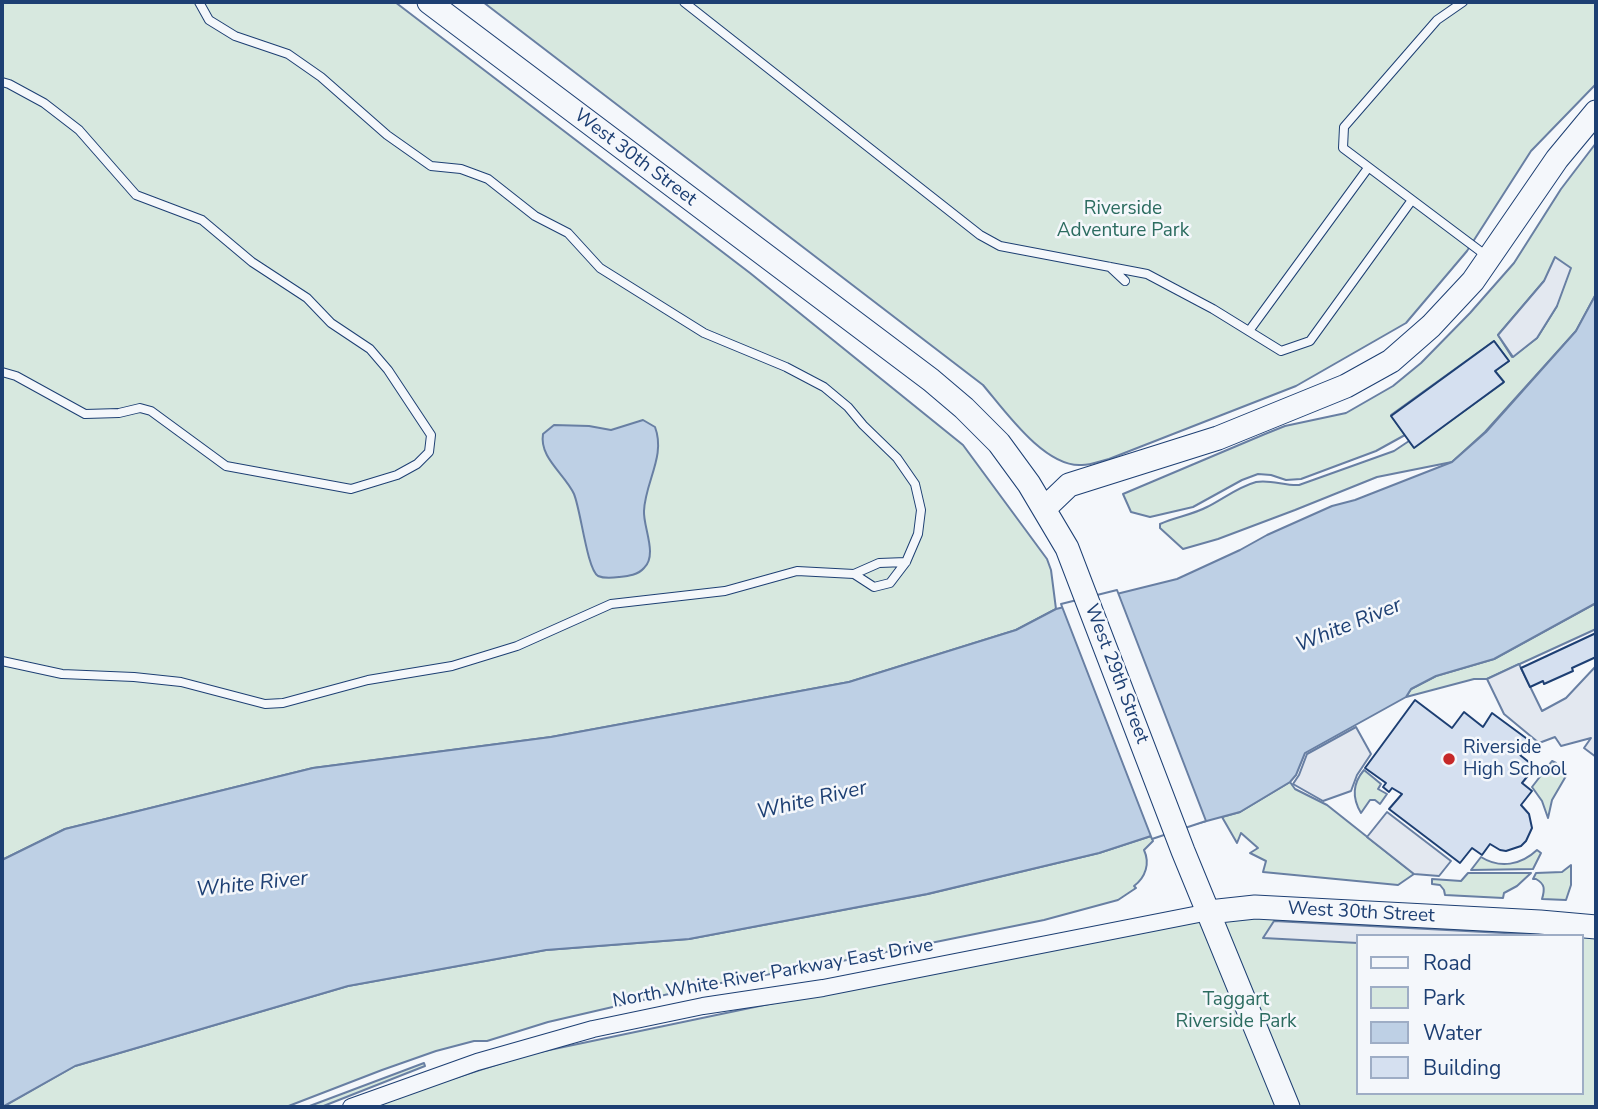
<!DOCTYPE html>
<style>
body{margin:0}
#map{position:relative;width:1598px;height:1109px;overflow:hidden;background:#f4f7fb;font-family:"Nunito Sans",sans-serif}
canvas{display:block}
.frame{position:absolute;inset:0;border:4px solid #1d3f73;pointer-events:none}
.legend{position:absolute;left:1356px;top:934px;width:228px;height:161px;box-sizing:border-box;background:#f4f7fb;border:2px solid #9eadc5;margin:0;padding:9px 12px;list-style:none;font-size:21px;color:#1d3f73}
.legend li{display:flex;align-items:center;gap:14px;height:35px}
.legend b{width:35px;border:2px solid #9eadc5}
</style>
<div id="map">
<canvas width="1598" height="1109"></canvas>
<div class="frame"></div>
<ul class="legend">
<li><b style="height:9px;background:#f4f7fb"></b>Road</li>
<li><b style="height:19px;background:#d7e8df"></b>Park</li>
<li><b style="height:19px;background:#bed0e5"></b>Water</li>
<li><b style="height:19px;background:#d5e0f0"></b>Building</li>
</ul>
</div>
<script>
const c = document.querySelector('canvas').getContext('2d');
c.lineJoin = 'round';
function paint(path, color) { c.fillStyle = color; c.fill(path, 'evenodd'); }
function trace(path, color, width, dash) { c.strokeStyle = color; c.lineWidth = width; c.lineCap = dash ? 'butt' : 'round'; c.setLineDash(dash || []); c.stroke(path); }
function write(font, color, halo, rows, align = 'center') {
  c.font = font + ' "Nunito Sans",sans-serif'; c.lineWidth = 5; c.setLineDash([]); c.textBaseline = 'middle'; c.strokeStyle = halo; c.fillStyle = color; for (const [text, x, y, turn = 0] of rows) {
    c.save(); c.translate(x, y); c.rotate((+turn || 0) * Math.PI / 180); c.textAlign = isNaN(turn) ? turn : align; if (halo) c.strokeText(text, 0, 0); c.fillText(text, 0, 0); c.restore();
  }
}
const green = new Path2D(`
 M 2,2 L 395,2 L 750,273 L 963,445 L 1047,559 L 1051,570 L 1056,609 L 1016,630 L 849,682 L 551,737 L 313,768 L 65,829 L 2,860 Z
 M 483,2 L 1596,2 L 1596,84 L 1531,151 L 1467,251 L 1406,323 L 1296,386 L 1109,459 C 1100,461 1091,465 1082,465 C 1045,468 1005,411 983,385 Z
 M 1596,143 L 1596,294 L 1576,331 L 1485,432 L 1452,462 L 1377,477 L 1295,510 L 1218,539 L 1183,549 L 1160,528 L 1160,524 C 1175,517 1192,515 1207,507 C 1223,499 1238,487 1256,482 C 1270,479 1285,486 1299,485 L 1394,451 L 1409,441 L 1414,447 L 1503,383 L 1495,371 L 1509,361 L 1494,341 L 1391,415 L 1405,435 L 1376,451 L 1301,479 L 1286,480 L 1271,475 L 1258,474 L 1242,480 L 1193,507 L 1150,517 L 1131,512 L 1123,494 L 1265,434 L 1285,426 L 1346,413 L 1393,386 L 1421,363 L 1470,313 L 1514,263 L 1561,189 ZM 1544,281 L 1557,306 L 1537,338 L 1512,357 L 1498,335 Z
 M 1596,603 L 1596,629 L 1487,679 L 1474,679 L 1406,697 L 1411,689 L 1436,676 L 1494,659 Z
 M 1552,761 L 1556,763 L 1554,768 L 1566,776 L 1552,800 L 1548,818 L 1542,801 L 1532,787 Z
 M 1364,770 L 1381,784 L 1378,789 L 1387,794 L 1380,804 L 1375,800 L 1370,800 L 1361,813 C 1352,798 1352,784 1364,770 Z
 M 1290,782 L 1295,789 L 1327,805 L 1414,874 L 1398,885 L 1263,872 L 1266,861 L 1250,853 L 1258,848 L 1241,833 L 1237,843 L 1222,817 L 1240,812 Z
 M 1151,836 L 1153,841 L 1144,850 C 1150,863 1146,877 1134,886 L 1136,888 L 1118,900 L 1044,920 L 837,962 L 699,987 L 548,1022 L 487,1041 L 474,1041 L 436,1051 L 382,1070 L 286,1107 L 3,1107 L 75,1066 L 348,986 L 546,950 L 689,939 L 928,894 L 1099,853 Z
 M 1537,850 L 1541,853 L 1533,869 L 1471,870 L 1481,857 C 1500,869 1521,865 1537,850 Z
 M 1571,865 L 1571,885 L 1566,900 L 1542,899 C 1545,889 1545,884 1536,879 L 1533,879 L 1536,873 L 1562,872 Z
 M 1468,873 L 1531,873 L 1517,886 L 1504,893 L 1503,898 L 1445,895 L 1444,890 L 1440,885 L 1432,884 L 1432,879 L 1461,881 Z
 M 1209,912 L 1596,936 L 1596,1107 L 372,1107 L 414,1091 L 530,1054 ZM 1358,936 L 1582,936 L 1582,1093 L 1358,1093 Z
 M 424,1063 L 425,1066 L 321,1107 L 307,1107 Z`);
const parking = new Path2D(`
 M 1555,257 L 1571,268 L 1557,306 L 1537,338 L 1513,357 L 1498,335 L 1544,281 Z
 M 1519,664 L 1542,711 L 1566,698 L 1596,666 L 1596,757 L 1584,748 L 1591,738 L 1561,746 L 1555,737 L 1539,743 L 1504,714 L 1487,679 Z
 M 1356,727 L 1371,754 L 1357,775 L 1351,791 L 1323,801 L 1293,784 L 1299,775 L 1307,754 Z
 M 1387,812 L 1451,861 L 1439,876 L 1414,874 L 1367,837 Z
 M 1274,921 L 1562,936 L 1358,936 L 1358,943 L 1263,938 Z`);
const water = new Path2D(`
 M 1596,294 L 1596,603 L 1494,659 L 1436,676 L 1411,689 L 1406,697 L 1305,753 L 1296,775 L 1290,782 L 1240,812 L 1151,836 L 1099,853 L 927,894 L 689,939 L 546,950 L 348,986 L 75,1066 L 2,1107 L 2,860 L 65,829 L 313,768 L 551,737 L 849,682 L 1016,630 L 1056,609 L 1177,579 L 1240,550 L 1267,535 L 1332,506 L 1355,500 L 1452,462 L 1486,432 L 1576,331 Z
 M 643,420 L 655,427 C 666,456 645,482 644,511 C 643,527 658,555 644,568 C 638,575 628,576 619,577 C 612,578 605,579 598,576 C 587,569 581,511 574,494 C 565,474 539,458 543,434 L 554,425 L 589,426 L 611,430 Z`);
const pier = new Path2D(`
 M 1117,590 L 1206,821 L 1152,839 L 1061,604 Z`);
const building = new Path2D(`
 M 1494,341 L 1509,361 L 1495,371 L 1504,382 L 1414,448 L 1391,416 Z
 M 1596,633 L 1596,657 L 1572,668 L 1573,671 L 1544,684 L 1543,681 L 1530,687 L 1521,668 Z
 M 1415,700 L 1452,728 L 1464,712 L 1483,727 L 1492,713 L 1530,741 L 1520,755 L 1535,767 L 1522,783 L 1532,791 L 1521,805 L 1529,814 L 1532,828 L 1526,841 L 1521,846 L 1506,851 L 1500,850 L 1490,844 L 1482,855 L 1472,848 L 1460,863 L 1389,809 L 1402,794 L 1392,788 L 1389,792 L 1383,787 L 1386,783 L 1365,768 Z`);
const lane = new Path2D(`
 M 684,2 L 980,235 L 1000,246 L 1147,274 L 1213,309 L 1281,351 L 1310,341 L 1412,200
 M 1463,2 L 1437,20 L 1344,127 L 1343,148 L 1488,257
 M 2,82 L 9,84 L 44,103 L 79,130 L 136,195 L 202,220 L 252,262 L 307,298 L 331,323 L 370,349 L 388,370 L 431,435 L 429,452 L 417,464 L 397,475 L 351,489 L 226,466 L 151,411 L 140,408 L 119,413 L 85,414 L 16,376 L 2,372
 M 1110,267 L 1125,281
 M 1249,331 L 1368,168
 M 854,574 L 879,563 L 906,562
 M 2,661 L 62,674 L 134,677 L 181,682 L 265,704 L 283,703 L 368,680 L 452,666 L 517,646 L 611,604 L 725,591 L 797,571 L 854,574 L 874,587 L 890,583 L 906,562 L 918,534 L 921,510 L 915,484 L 897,458 L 863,425 L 848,407 L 824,387 L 786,367 L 704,333 L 600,268 L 568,233 L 535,216 L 488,179 L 461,169 L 431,166 L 387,135 L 321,77 L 288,54 L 235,36 L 209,20 L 199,2`);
const street = new Path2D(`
 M 351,1107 L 477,1062 L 593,1029 L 703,1006 L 823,988 L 1209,912`);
const secondary = new Path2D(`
 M 429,2 L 931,380 L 964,408 L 999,443 L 1029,484 L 1067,548 L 1183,851 L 1288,1107
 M 1044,509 L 1069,485 L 1218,438 L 1346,386 L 1391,361 L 1431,326 L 1473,281 L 1557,159 L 1596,112
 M 1209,912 L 1255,907 L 1540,922 L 1596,927`);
const markers = [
 [1449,759,7,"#c62828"]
];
const streetNames = [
 ["West 30th Street",635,158,37],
 ["West 29th Street",1116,674,69],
 ["West 30th Street",1361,913,3],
 ["North White River Parkway East Drive",773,974,-10]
];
const parkNames = [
 ["Riverside",1123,209],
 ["Adventure Park",1123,231],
 ["Taggart",1236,1000],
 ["Riverside Park",1236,1022]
];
const poiNames = [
 ["Riverside",1463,748],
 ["High School",1463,770]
];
const waterNames = [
 ["White River",1349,626,-22],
 ["White River",812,801,-13],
 ["White River",252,885,-6]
];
paint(green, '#d7e8df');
trace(green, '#687fa3', 2);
paint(parking, '#e3e8f0');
trace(parking, '#687fa3', 2);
paint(water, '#bed0e5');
trace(water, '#687fa3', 2);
paint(pier, '#f4f7fb');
trace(pier, '#687fa3', 2);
paint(building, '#d5e0f0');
trace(building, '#1d3f73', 2);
trace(lane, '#1d3f73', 10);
trace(street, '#1d3f73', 18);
trace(secondary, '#1d3f73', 25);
trace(lane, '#f4f7fb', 8);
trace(street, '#f4f7fb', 16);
trace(secondary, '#f4f7fb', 23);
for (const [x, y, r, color] of markers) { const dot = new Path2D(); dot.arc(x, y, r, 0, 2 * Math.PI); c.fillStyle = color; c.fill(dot); trace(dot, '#f4f7fb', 2.5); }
write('19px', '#1d3f73', '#f4f7fb', streetNames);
write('19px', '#2c6c60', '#f4f7fb', parkNames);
write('19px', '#1d3f73', '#f4f7fb', poiNames, 'left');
write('italic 21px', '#1d3f73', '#f4f7fb', waterNames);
</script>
